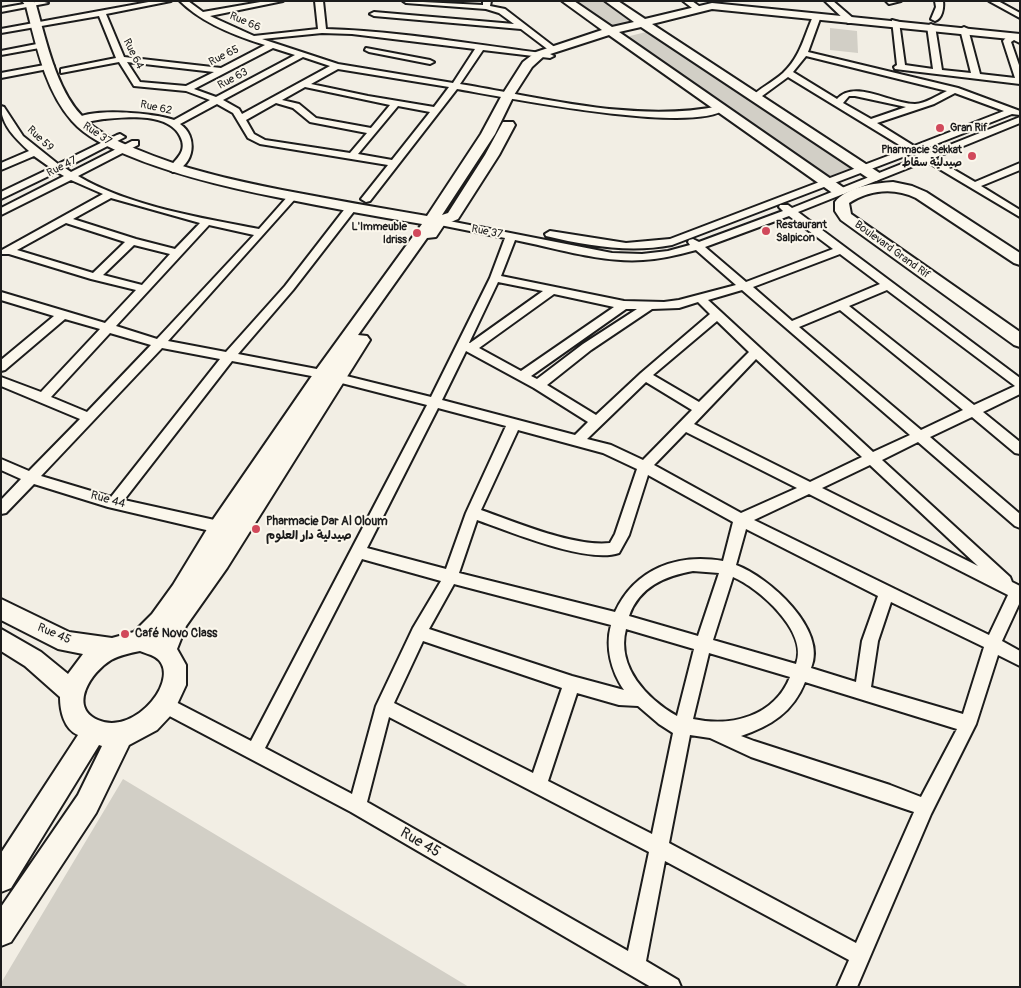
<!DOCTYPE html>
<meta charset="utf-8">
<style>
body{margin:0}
#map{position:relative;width:1021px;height:988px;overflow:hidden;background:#f2eee4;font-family:Pangolin,sans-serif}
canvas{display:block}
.frame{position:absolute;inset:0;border:2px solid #1c1c1c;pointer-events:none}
</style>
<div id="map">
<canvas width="1021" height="988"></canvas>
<div class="frame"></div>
</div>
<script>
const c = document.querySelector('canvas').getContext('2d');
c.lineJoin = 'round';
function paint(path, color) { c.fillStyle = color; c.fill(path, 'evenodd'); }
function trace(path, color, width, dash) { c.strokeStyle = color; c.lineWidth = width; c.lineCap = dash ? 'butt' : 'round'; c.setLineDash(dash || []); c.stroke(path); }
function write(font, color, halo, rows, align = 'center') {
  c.font = font + ' Pangolin,"Playpen Sans Arabic",sans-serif'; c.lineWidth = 4; c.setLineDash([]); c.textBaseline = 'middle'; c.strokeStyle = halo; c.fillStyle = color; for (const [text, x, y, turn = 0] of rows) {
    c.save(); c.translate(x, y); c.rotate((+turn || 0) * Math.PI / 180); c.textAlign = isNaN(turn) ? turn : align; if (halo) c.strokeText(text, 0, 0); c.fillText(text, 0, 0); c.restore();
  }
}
const green = new Path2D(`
 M 573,1 L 604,1 L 633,22 L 615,27 L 610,27 Z
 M 830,28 L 857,31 L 858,53 L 830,50 Z
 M 646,32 L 850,165 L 851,168 L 831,176 L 827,176 L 628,39 L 630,36 Z
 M 123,779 L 469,987 L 1,987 L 1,983 Z`);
const street = new Path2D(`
 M 41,1 L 48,3 L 1,12 L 1,8 Z
 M 154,1 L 171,1 L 106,14 L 124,57 L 221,68 L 265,45 C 236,36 202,23 180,1 L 188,1 L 203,12 L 266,1 L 283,1 L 210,16 L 254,36 L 318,29 L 315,1 L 323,1 L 326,29 C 401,31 476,45 550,54 L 554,56 L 550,58 L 483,50 L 460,84 C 545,98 635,123 721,106 L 725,109 C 693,135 503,97 457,89 L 370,201 L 366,202 L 361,199 L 388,165 L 260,144 L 248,138 L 233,113 L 217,104 L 180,124 C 198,136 195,165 173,172 L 168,169 C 177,158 188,151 180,136 C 168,112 126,117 104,119 C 95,120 80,125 74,120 C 90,107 153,113 174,120 L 210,100 L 186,91 L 134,86 L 119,62 L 61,73 L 61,69 L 116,58 L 99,16 L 1,33 L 1,29 ZM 322,33 L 352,34 L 475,49 L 453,83 L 338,64 L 262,39 ZM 273,48 L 295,55 L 216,97 L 194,89 ZM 303,57 L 330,66 L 242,114 L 239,109 L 223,100 ZM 127,62 L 214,72 L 186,86 L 140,82 ZM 338,69 L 449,87 L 434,107 L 368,96 L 311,84 ZM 305,87 L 390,105 L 371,128 L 316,118 L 299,104 L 282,100 ZM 276,103 L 293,108 L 310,122 L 367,133 L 350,153 L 265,140 L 254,134 L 246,120 ZM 398,106 L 430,112 L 392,160 L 358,154 Z
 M 403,1 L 483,5 L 483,1 L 491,1 L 490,6 L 505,9 L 557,49 L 550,51 L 521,29 L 374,16 L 370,14 L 374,12 L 514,24 L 499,13 L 486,9 L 406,3 Z
 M 683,1 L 692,1 L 703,9 L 696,11 Z
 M 825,1 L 833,1 L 854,19 L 854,23 L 848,23 Z
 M 886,1 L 901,1 L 889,4 Z
 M 935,1 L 943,1 C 944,8 942,19 935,21 L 931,19 L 936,7 Z
 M 989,1 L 998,1 L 1020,13 L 1020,18 Z
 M 814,14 L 821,16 L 808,52 L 958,88 L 1020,111 L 1020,115 L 1012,114 L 921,150 L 927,154 L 1020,117 L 1020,123 L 934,158 L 975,182 L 1020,163 L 1020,170 L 981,186 L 1020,210 L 1020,217 L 926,161 L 798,212 L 1020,378 L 1020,394 L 983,412 L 1020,442 L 1020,454 L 1015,453 L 972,417 L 930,437 L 1020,514 L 1020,528 L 1015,526 L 918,442 L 882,460 L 1010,577 L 1012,582 L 1020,586 L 1020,602 L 1002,641 L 1020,651 L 1020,666 L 998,655 L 976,724 L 931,814 L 857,987 L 837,987 L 849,960 L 665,861 L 646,961 L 678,980 L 681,987 L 651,987 L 351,812 L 160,711 L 158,705 L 160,699 L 166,697 L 251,741 L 427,405 L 322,378 L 232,361 L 124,500 L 219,521 L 224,523 L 226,527 L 224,531 L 219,533 L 108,507 L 34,484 L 6,513 L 1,514 L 1,500 L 21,479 L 1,470 L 1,459 L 29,471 L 80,419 L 1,386 L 1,377 L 41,392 L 100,329 L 65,319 L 5,370 L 1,371 L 1,360 L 54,316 L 1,300 L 1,292 L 105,323 L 136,290 L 91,279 L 9,254 L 2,254 L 2,250 L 103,194 L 71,180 L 1,215 L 1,208 L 64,176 L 57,172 L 1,199 L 1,192 L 51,168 L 34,156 L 1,170 L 1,163 L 29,151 C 16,139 1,125 1,106 L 4,107 L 23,136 L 58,164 L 117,135 L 120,134 L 125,137 L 65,168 L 71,172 L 132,141 L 138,141 L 138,145 L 78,176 C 128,206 202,218 259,229 L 289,195 L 295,195 L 295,199 L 168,341 L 226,352 L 285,286 L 347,206 L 355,206 L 355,210 L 293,290 L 238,354 L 322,370 L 431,397 L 490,278 L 505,238 L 435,224 L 435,220 L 439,219 L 612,253 L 642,254 L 668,251 L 690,245 L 688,242 L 689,240 L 693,239 L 699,242 L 783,211 L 779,207 L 780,205 L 788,205 L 792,208 L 919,157 L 913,153 L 672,245 C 630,253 588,246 546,236 L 545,234 L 550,231 L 626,243 L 670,239 L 906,149 L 788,77 L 758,99 L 751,97 C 760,88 773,82 783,73 C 801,56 804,36 814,14 ZM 806,56 L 947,91 C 938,95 925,104 915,104 C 891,104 855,79 837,99 L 793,72 ZM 955,93 L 1004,111 L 914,146 L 877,123 L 934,104 ZM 849,96 L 855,96 L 906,107 L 871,119 L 843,103 ZM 111,198 L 200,223 L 175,249 L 136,239 L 73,219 ZM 789,216 L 833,249 L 746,282 L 705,247 ZM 66,223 L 125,242 L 93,273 L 17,250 ZM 209,225 L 254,235 L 157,339 L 116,326 ZM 515,240 C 555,248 602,263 643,260 C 661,259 678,255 696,250 L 736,285 L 679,300 L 664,302 L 624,301 L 501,276 ZM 134,245 L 170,254 L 142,285 L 103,275 ZM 840,254 L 880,284 L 792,321 L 753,287 ZM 498,282 L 543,291 L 470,343 L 469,343 ZM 742,290 L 910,435 L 873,452 L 708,300 ZM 887,290 L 1015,386 L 974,405 L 849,306 ZM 554,294 L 614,307 L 521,371 L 479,348 ZM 698,302 L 710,314 L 641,373 L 596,415 L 547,385 L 591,350 L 652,309 L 679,308 ZM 626,309 L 637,309 L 583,344 L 537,379 L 531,376 ZM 840,310 L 963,410 L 921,430 L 799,327 ZM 717,321 L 749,352 L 699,402 L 653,375 ZM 110,333 L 151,345 L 87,412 L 51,397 ZM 162,348 L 220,359 L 111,497 L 41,476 ZM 466,351 L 534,388 L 588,422 L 575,435 L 442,400 ZM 756,359 L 862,457 L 810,482 L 694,424 ZM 646,382 L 692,410 L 643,460 L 611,445 L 587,439 ZM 438,408 L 506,426 L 466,513 L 446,569 L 367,548 ZM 518,430 L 603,453 L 637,469 L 615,534 L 610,543 C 573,547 516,522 481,510 ZM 686,432 L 797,488 L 741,513 L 654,465 ZM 870,465 L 978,566 L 822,488 ZM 648,475 L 733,522 L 723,561 C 677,553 635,569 615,612 L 459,573 L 477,520 C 511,532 587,564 619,553 L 629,535 ZM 809,494 L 1008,595 L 989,635 L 754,520 ZM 746,529 L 878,596 L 862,641 L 856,682 L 811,668 C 828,630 769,577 736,565 ZM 362,559 L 441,581 L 413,628 L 376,706 L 352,794 L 265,748 ZM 693,571 L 719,573 L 698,636 L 629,616 C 639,587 665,576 693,571 ZM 733,577 C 759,588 809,632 796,664 L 713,640 ZM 454,584 L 611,625 C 605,647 611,671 624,690 L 572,676 L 429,629 ZM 891,602 L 984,647 L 963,714 L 871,687 L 878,641 ZM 626,629 L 694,649 L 677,716 C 647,699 616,667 626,629 ZM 423,641 L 562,688 L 533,773 L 394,703 ZM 709,653 L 790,677 C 774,717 731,727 693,719 ZM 805,682 L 957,729 L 921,797 L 890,785 L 754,741 L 741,736 C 771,726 793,712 805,682 ZM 577,693 L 619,705 L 638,706 L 659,724 L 673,733 L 652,834 L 548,781 ZM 389,717 L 649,852 L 628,951 L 367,802 ZM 690,735 L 710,738 L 751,757 L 914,812 L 856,943 L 669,843 Z
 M 892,20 L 899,22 L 905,65 L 933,69 L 927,26 L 931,24 L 935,26 L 942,70 L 971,73 L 960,29 L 964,27 L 968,29 L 980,74 L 1015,78 L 1003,41 C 1008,35 1013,32 1020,37 L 1020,43 L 1014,40 L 1011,42 L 1020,68 L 1020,84 L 895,69 L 894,67 L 897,65 Z
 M 42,43 L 45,43 L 45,47 L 1,55 L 1,51 Z
 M 366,48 L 430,60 L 434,62 L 430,64 L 369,52 L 365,50 Z
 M 50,64 L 54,66 L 53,68 L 1,78 L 1,73 Z`);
const secondary = new Path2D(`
 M 22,1 L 33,1 L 36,5 C 46,40 56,89 82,116 C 96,132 117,141 136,149 C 183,169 232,180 282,190 C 330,199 379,208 427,216 L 481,134 L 502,95 L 523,62 L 536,52 L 602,30 L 562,1 L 574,1 L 612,27 L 634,22 L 605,1 L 618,1 L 645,19 L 712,3 L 1020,34 L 1020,40 L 712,9 L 652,24 L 881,174 L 883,177 L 876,181 L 871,180 L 641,27 L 619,32 L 844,188 L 846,191 L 844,194 L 834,194 L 609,35 L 544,56 L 532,67 L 514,95 L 495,134 L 442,215 L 448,213 L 485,155 L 503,122 L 513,122 L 515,125 L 499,155 L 458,219 L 444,225 L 436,237 L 427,238 L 358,335 L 367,336 L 370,340 L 227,568 L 186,626 L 177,649 L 186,665 L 186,685 L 173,713 L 157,730 L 129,745 L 96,813 L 11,942 L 1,946 L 1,907 L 78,795 L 102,746 L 99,745 L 11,888 L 1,892 L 1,853 L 78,735 C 64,729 60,711 60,697 L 25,666 L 1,651 L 1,629 L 41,652 L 68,674 L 83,654 L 58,649 L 1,620 L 1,599 L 69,632 L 112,638 L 134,632 L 152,614 L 173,585 L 212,521 L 316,370 L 422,224 C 373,216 325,207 276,197 C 225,187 175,175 127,155 C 108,147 86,137 72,121 C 45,90 36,45 26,6 ZM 140,651 C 144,653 150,654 155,657 C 184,675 136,737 98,720 C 68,707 91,672 111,660 C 120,655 130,653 140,651 Z
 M 893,182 L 912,186 L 926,192 L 1020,253 L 1020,265 L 1014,263 L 916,198 C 894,187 869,190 849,203 L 851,214 L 1020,332 L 1020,347 L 1014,345 L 841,220 L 835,211 L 835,202 C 846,187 875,183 893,182 Z`);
const markers = [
 [940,128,5,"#d1495b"],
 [972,156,5,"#d1495b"],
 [766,231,5,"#d1495b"],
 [417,233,5,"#d1495b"],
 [256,529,5,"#d1495b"],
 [125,634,5,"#d1495b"]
];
const farStreetnames = [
 ["Rue 66",245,22,23],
 ["Rue 64",133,54,63],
 ["Rue 65",224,56,-27],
 ["Rue 63",233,79,-28],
 ["Rue 62",156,108,12],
 ["Rue 37",97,134,34],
 ["Rue 59",40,139,43],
 ["Rue 47",62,167,-27],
 ["Rue 37",487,232,11],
 ["Boulevard Grand Rif",892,250,36]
];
const farPoinames = [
 ["Gran Rif",950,128],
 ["Pharmacie Sekkat",962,150,"right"],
 ["صيدلية سقاط",962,163,"right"],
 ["Restaurant",776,225],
 ["Salpicon",776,238],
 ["L'Immeuble",407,227,"right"],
 ["Idriss",407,240,"right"]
];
const streetNames = [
 ["Rue 44",108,500,15],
 ["Rue 45",54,634,23]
];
const poiNames = [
 ["Pharmacie Dar Al Oloum",266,522],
 ["صيدلية دار العلوم",266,536],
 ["Café Novo Class",135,634]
];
const nearStreetnames = [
 ["Rue 45",420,843,30]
];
paint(green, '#d2cfc6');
trace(street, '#1c1c1c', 4);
trace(secondary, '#1c1c1c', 4);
paint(street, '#fbf7ec');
paint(secondary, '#fbf7ec');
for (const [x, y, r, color] of markers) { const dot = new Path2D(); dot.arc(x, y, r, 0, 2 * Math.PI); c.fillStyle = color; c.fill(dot); trace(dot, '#fbf7ec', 2); }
write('11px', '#1c1c1c', '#fbf7ec', farStreetnames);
write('bold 11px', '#1c1c1c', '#fbf7ec', farPoinames, 'left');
write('12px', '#1c1c1c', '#fbf7ec', streetNames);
write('bold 12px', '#1c1c1c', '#fbf7ec', poiNames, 'left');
write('15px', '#1c1c1c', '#fbf7ec', nearStreetnames);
</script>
